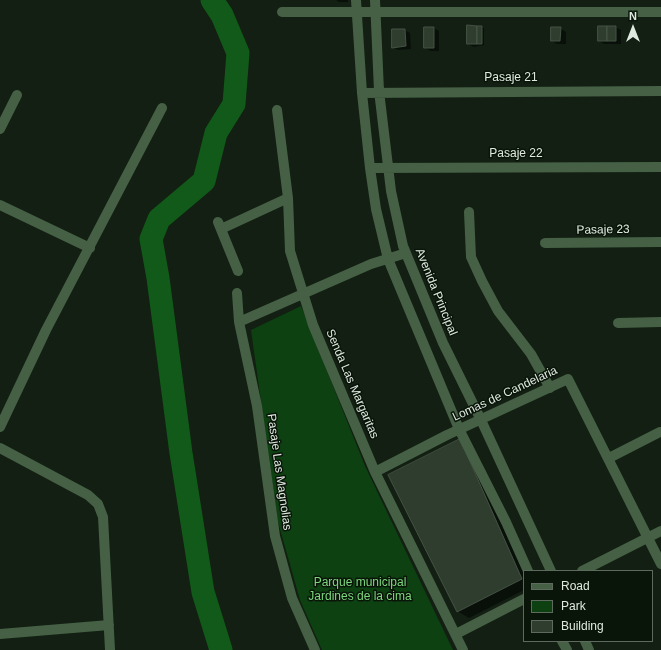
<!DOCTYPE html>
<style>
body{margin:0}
#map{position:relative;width:661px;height:650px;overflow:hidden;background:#121f12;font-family:Arial,sans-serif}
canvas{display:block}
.legend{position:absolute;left:523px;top:570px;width:130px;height:72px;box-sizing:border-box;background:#091509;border:1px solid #5f6a5f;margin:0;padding:5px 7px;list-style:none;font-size:12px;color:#e0e9e0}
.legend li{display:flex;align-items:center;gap:8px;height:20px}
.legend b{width:20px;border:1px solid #5f6a5f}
.north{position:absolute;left:613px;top:8px;width:40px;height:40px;-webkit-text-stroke:3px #091509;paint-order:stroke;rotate:0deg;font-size:11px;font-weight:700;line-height:16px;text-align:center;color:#e0e9e0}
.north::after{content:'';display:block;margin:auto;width:14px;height:18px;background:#e0e9e0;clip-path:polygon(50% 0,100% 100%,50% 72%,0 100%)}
</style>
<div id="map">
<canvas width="661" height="650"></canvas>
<ul class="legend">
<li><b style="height:5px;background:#456045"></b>Road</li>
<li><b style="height:11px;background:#0d4111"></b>Park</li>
<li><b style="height:11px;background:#2f3d2f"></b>Building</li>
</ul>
<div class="north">N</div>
</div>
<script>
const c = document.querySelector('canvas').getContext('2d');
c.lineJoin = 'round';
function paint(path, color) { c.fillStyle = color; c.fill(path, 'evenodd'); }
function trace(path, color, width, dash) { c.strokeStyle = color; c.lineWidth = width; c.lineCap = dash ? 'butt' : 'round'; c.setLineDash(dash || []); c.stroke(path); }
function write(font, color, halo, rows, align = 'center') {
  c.font = font + ' Arial,sans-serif'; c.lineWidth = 3; c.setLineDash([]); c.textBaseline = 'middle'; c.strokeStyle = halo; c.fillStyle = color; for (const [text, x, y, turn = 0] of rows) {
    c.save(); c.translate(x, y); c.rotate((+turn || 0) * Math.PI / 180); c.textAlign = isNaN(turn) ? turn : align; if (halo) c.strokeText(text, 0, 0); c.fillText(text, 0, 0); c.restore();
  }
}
const green = new Path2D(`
 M 301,306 L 365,466 L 453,650 L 322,650 L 300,600 L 278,522 L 251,330 Z`);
const shadow = new Path2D(`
 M 336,0 L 348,0 L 348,2 L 339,2 Z
 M 482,27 L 484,28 L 484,45 L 474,47 L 468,44 Z
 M 615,27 L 621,30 L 621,44 L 604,44 L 599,41 Z
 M 434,28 L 439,31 L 439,51 L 431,51 L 425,48 Z
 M 560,28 L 566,32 L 566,44 L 557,44 L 552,41 Z
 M 404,30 L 410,33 L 411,49 L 398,50 L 393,47 Z
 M 471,446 L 524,571 L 524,590 L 469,618 L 457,611 Z`);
const river = new Path2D(`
 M 212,0 L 222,15 L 238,53 L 234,104 L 216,133 L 204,181 L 159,219 L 151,239 L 158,278 L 181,453 L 203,592 L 221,650`);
const building = new Path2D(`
 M 467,25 L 477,26 L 477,44 L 467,44 Z
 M 477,26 L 482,26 L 482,44 L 477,44 Z
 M 598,26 L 607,26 L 607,41 L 598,41 Z
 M 607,26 L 616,26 L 616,41 L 607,41 Z
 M 424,27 L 434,27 L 434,48 L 424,48 Z
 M 551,27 L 561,27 L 560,41 L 551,41 Z
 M 392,29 L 405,29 L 406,46 L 392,48 Z
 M 460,439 L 522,579 L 457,612 L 388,475 Z`);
const minor = new Path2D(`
 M 356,0 L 362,93 L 370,168 L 376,209 L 388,259 L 459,429 L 506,522 L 528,571
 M 375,0 L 379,91 L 391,191 L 403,246 L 443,343 L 481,420 L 551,571
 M 282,12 L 661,12
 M 362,93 L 661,91
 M 277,110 L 288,198 L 290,251 L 313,325 L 375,472 L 463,650
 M 0,129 L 17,95
 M 370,168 L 661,167
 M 0,205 L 90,248
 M 469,212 L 471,257 L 482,281 L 498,311 L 531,354 L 550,388
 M 218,222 L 238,271
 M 221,229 L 288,198
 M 545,243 L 661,242
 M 237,293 L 239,322 L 257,406 L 275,536 L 292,598 L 315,650
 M 239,322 L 371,264 L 406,253
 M 618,323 L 661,322
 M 0,427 L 46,330 L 162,108
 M 0,448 L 88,495 L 98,504 L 103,517 L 110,650
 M 609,458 L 660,432
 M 375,472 L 447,435 L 568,379 L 661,564
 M 582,571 L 661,531
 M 0,634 L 109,625
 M 456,634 L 524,599
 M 562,641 L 567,650
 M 585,641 L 589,650`);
const streetNames = [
 ["Pasaje 21",511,78],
 ["Pasaje 22",516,154],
 ["Pasaje 23",603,230,-1],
 ["Avenida Principal",436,292,68],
 ["Senda Las Margaritas",352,384,67],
 ["Lomas de Candelaria",505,394,-25],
 ["Pasaje Las Magnolias",279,472,82]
];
const parkNames = [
 ["Parque municipal",360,583],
 ["Jardines de la cima",360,597]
];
paint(green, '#0d4111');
paint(shadow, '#0007');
trace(river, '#125a19', 23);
paint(building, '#2f3d2f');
trace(building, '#445244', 1);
trace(minor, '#456045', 10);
write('12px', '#e0e9e0', '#091509', streetNames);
write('12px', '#7dd77e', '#091509', parkNames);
</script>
